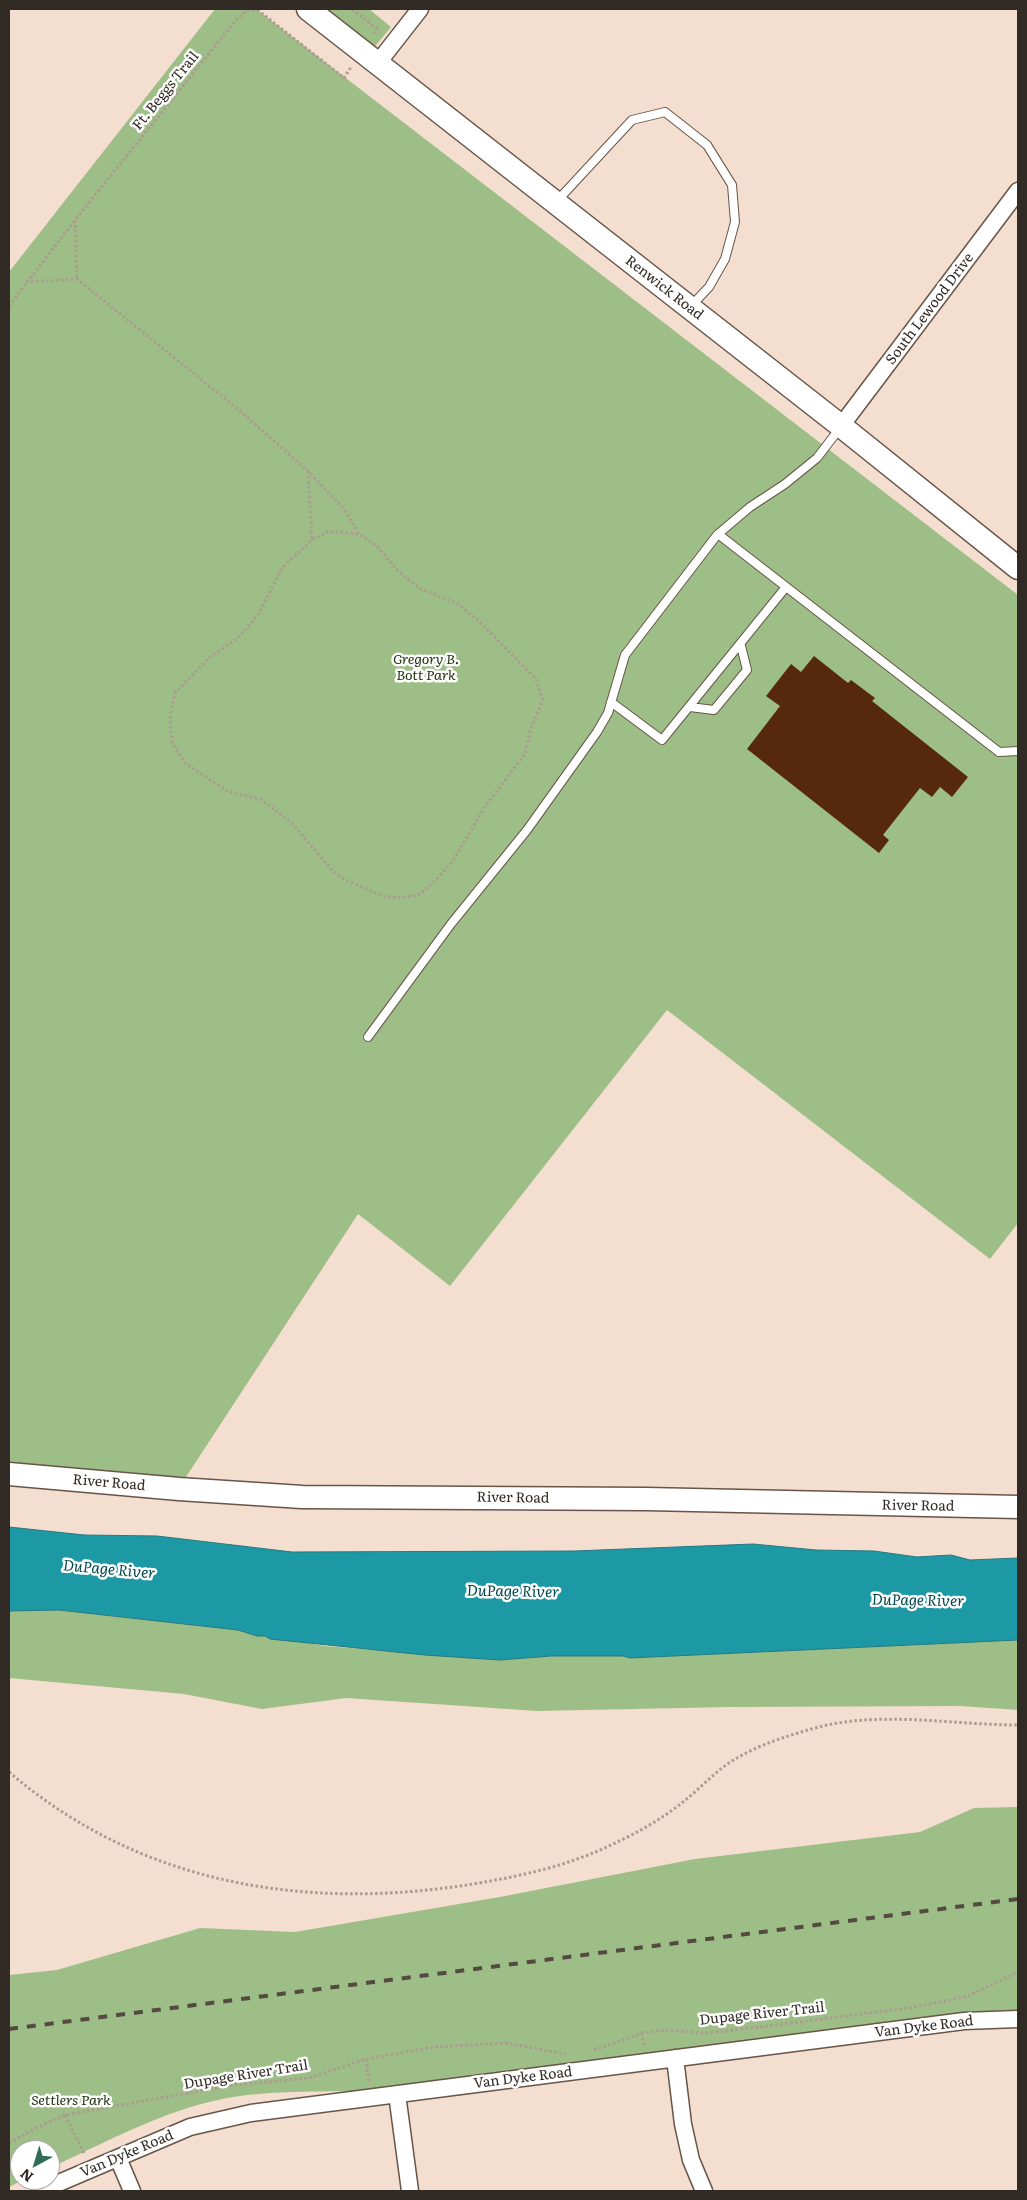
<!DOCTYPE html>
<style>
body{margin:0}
#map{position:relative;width:1027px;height:2200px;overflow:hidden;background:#f4decf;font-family:Literata,serif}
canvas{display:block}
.frame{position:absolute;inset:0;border:10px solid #322a24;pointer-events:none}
.north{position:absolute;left:10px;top:2140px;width:50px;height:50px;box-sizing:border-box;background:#fff;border:1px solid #adaaa7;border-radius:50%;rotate:219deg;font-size:14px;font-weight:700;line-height:20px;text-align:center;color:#322a24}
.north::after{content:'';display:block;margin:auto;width:18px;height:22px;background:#316c56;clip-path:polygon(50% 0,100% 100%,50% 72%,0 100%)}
</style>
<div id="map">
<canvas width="1027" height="2200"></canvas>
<div class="frame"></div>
<div class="north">N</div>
</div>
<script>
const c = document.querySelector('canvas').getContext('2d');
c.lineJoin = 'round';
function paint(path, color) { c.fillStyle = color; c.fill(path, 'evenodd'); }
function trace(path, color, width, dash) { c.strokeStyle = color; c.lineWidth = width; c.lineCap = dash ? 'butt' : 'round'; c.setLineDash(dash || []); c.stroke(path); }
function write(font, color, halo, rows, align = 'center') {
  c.font = font + ' Literata,serif'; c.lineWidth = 5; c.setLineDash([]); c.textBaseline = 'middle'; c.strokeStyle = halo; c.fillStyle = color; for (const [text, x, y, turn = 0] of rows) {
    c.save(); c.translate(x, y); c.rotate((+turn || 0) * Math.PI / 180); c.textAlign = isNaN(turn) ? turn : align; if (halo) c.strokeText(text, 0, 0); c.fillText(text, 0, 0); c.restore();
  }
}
const green = new Path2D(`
 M 215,9 L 256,9 L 1018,595 L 1018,1223 L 990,1259 L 667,1010 L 450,1286 L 358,1214 L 182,1483 L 9,1469 L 9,272 Z
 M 306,9 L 369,9 L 391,27 L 367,56 Z
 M 59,1610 L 238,1630 L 257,1636 L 265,1636 L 325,1646 L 500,1660 L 551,1656 L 623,1656 L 630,1658 L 1018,1640 L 1018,1710 L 961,1706 L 730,1707 L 537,1711 L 346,1698 L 262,1709 L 184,1694 L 9,1678 L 9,1611 Z
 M 1018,1807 L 1018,2014 L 963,2012 L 358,2091 C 309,2092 257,2090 209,2102 C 153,2116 102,2144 50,2168 L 50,2150 L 20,2150 L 20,2180 L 23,2180 L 9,2187 L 9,1975 L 57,1970 L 200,1928 L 295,1932 L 500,1897 L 695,1859 L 920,1832 L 974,1808 Z`);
const water = new Path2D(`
 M 9,1527 L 84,1535 L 157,1536 L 292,1552 L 574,1551 L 753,1544 L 816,1550 L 874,1551 L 917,1557 L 951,1555 L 970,1560 L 1018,1558 L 1018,1640 L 630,1658 L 623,1656 L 551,1656 L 500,1660 L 425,1655 L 270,1639 L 265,1636 L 257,1636 L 238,1630 L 59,1610 L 9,1611 Z`);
const building = new Path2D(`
 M 814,656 L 848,683 L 851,680 L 875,698 L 872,701 L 968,777 L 952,797 L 940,787 L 932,797 L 920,788 L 883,835 L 889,840 L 879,853 L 747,749 L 780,706 L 766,696 L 791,664 L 801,672 Z`);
const path = new Path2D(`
 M 352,9 L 377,29 L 373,35
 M 75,220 L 77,279
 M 26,282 L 77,279 L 239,410 L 308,471 L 344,509 L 359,534 L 377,546 L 398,571 L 419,588 L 458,604 L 480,622 L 536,679 L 543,700 L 531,728 L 525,754 L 484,808 L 453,861 L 431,885 L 418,895 L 398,898 L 383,896 L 344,879 L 332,870 L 291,822 L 260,799 L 229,792 L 185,763 L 172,743 L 170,719 L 175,693 L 210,657 L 238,638 L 258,615 L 282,568 L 312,540 L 329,531 L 359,534
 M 9,306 L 75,220 L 237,19 L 247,10 L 259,11 L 344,78 L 351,67
 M 308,471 L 312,540
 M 9,1772 C 141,1885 305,1911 473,1884 C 521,1876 568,1866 613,1844 C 637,1833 662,1819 683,1802 C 701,1788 717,1769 737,1758 C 759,1745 784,1737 808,1730 C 876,1709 948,1725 1018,1725
 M 642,2033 L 644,2047
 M 594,2050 L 642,2033 L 665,2030 L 702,2033 L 727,2031 L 909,2008 L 945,2001 L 968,1996 L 1018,1972
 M 366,2059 L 369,2083
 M 65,2115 L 85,2155
 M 9,2143 L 36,2128 L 65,2115 L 233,2085 L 309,2078 L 366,2059 L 434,2047 L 506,2043 L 565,2054`);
const lane = new Path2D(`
 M 557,201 L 632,120 L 665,112 L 707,145 L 732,185 L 735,222 L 725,259 L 709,287 L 692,305
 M 718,534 L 999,752 L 1018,751
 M 611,702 L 662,740 L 786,587
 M 690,707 L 714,710 L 747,670 L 741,646
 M 368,1037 L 451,924 L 527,830 L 597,732 L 608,713 L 625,655 L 717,535 L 750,507 L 785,484 L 817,458 L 840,428`);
const street = new Path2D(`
 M 377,64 L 420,9
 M 841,426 L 1018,191
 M 675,2058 L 683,2124 L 691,2160 L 704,2191
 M 397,2094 L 410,2191
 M 118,2158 L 132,2191
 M 40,2191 L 190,2127 L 251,2113 L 964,2021 L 1018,2019`);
const secondary = new Path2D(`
 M 308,9 L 841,426 L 1018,568
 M 9,1474 L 179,1489 L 302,1497 L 647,1499 L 1018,1507`);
const rail = new Path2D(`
 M 9,2029 L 1018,1899`);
const streetNames = [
 ["Ft. Beggs Trail",166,91,-51],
 ["Renwick Road",664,288,38],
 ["South Lewood Drive",930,309,-53],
 ["River Road",109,1483,5],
 ["River Road",513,1498,1],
 ["River Road",918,1506,1],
 ["Dupage River Trail",762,2014,-6],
 ["Van Dyke Road",924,2027,-7],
 ["Dupage River Trail",246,2075,-9],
 ["Van Dyke Road",523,2078,-7],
 ["Van Dyke Road",127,2154,-23]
];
const parkNames = [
 ["Gregory B.",426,660],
 ["Bott Park",426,676],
 ["Settlers Park",71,2101]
];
const waterNames = [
 ["DuPage River",109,1570,5],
 ["DuPage River",513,1592,1],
 ["DuPage River",918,1601,1]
];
paint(green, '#9ebe87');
paint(water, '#1d99a6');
trace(water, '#23787f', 1);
paint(building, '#56290f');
trace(lane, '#675548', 10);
trace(street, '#675548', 19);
trace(secondary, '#675548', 25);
trace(path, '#ac9b8f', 3, [2.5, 2.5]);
trace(lane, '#fff', 8);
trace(street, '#fff', 16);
trace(secondary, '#fff', 22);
trace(rail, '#544a42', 4, [9, 9]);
write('14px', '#322a24', '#fff', streetNames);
write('italic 14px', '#20320f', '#fff', parkNames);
write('italic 15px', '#00474e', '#fff', waterNames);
</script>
